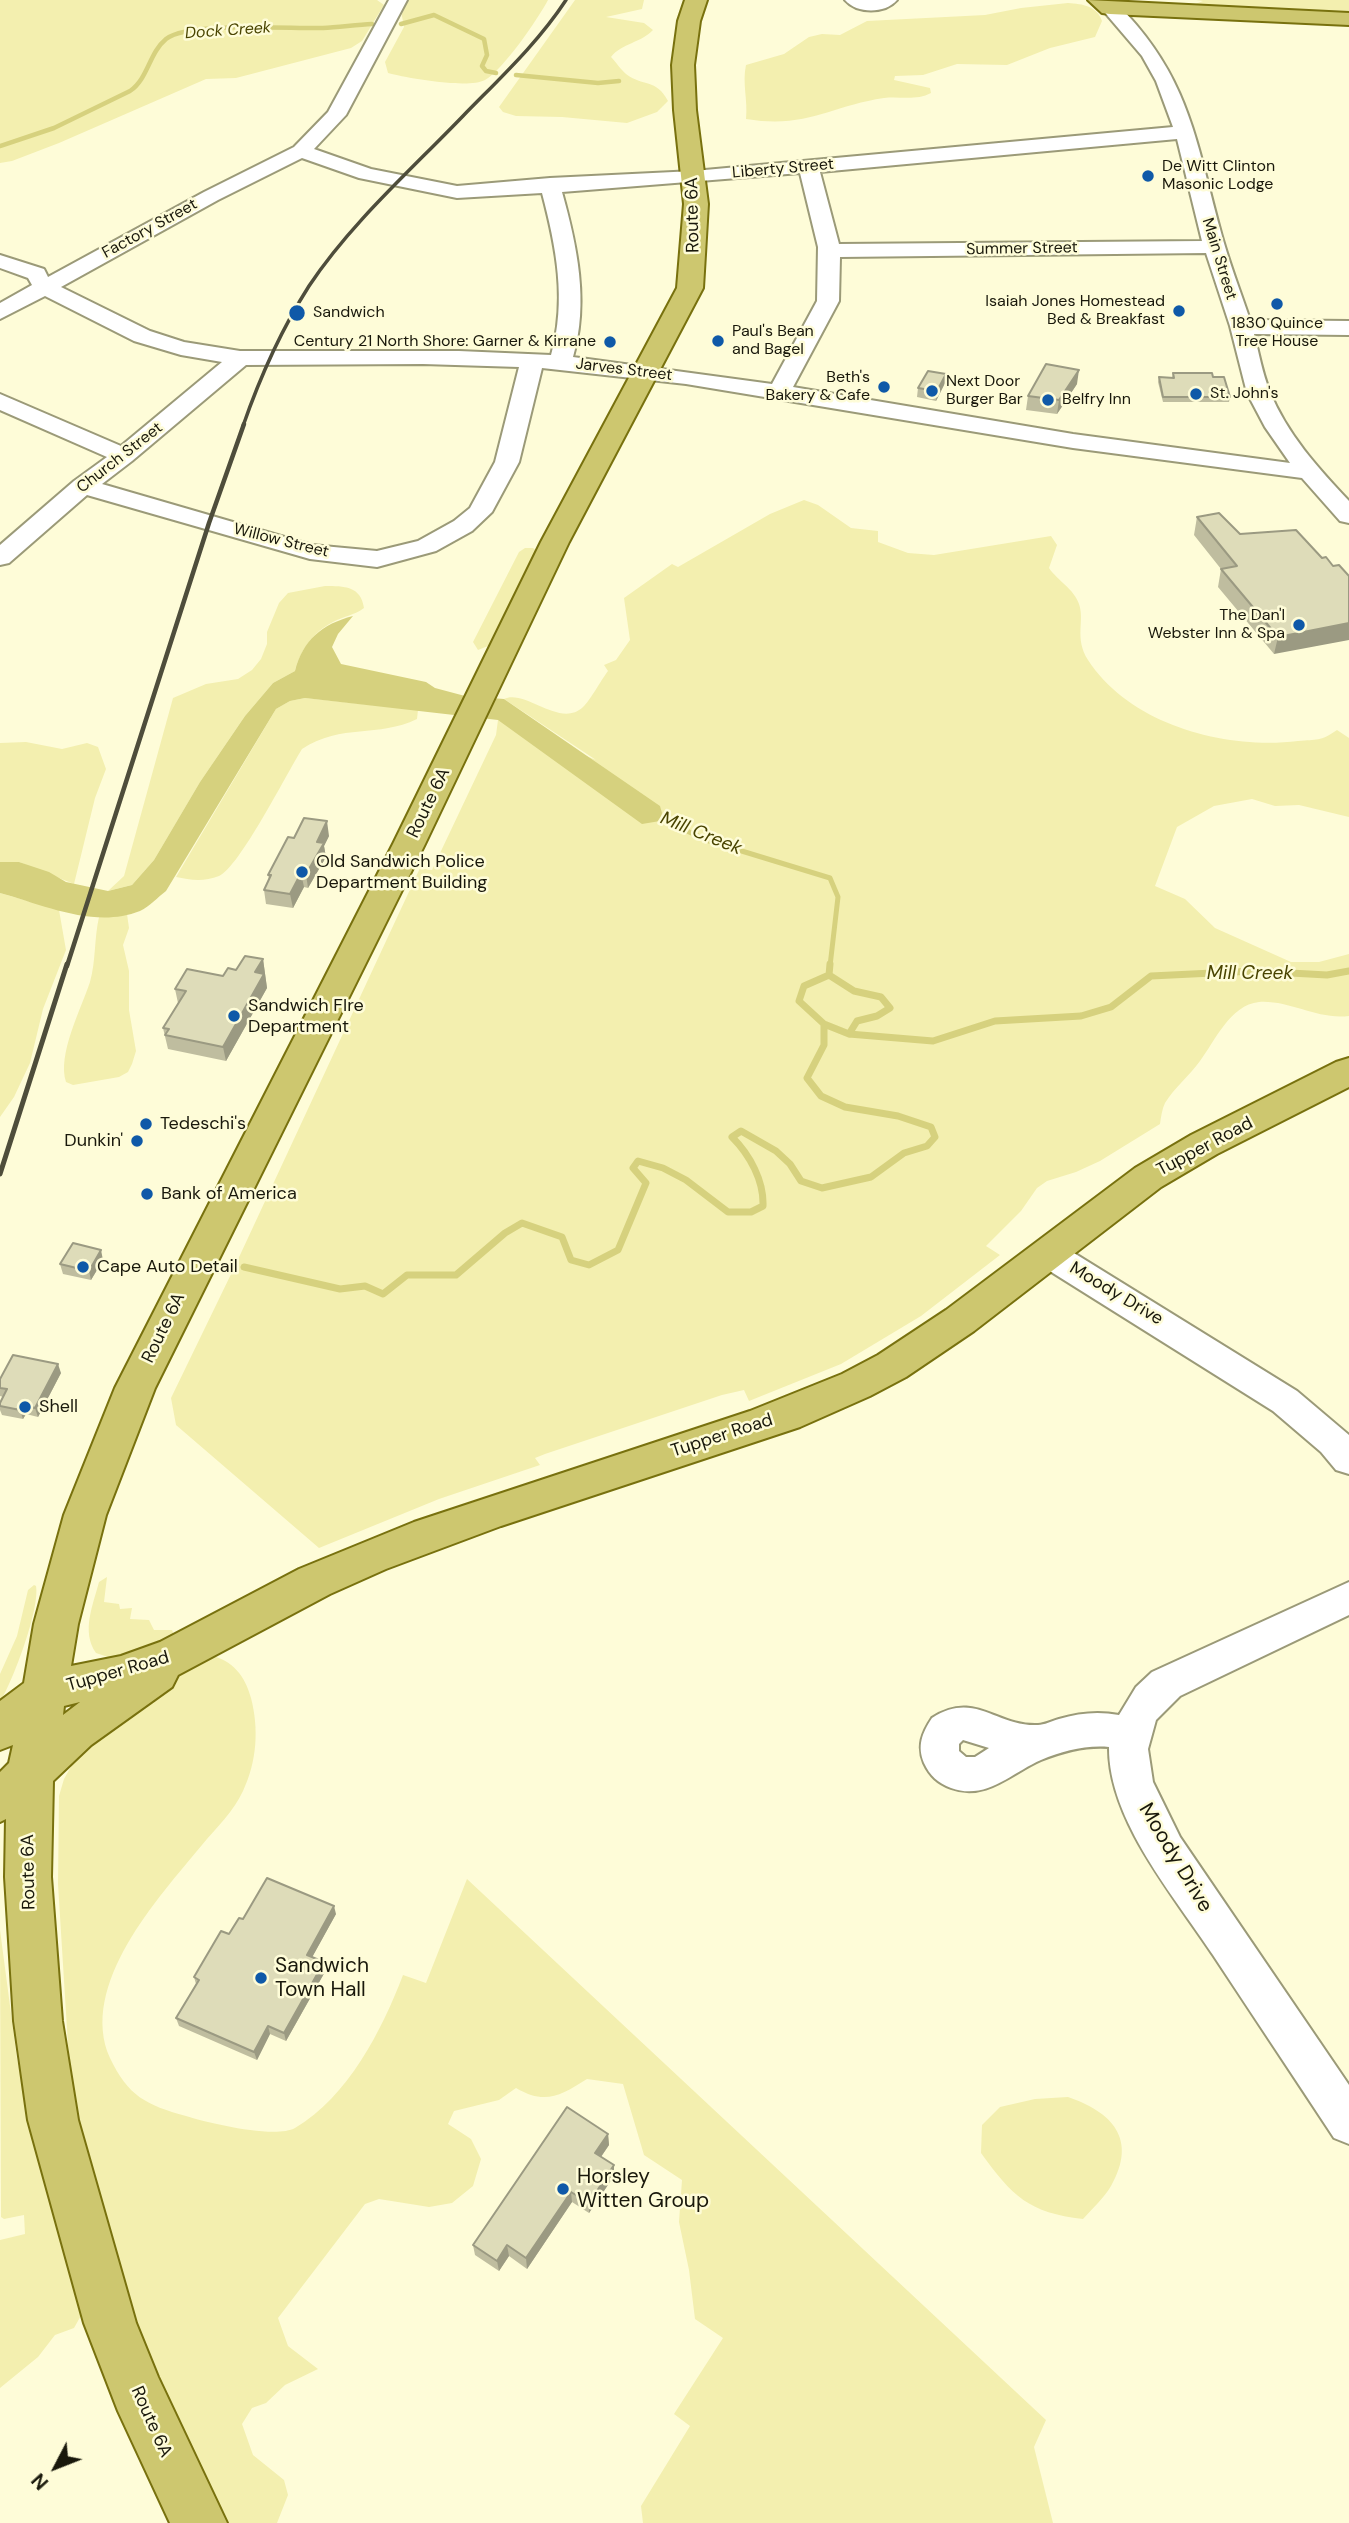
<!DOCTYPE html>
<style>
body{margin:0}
#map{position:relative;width:1349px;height:2523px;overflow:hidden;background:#fefcd8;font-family:"DM Sans",sans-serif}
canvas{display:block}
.north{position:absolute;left:21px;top:2432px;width:70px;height:70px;-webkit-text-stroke:5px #fefcd8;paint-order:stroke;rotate:228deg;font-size:19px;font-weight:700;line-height:28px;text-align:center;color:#19180b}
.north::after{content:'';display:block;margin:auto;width:24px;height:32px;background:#19180b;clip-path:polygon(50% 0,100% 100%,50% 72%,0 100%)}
</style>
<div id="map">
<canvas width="1349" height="2523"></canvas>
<div class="north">N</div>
</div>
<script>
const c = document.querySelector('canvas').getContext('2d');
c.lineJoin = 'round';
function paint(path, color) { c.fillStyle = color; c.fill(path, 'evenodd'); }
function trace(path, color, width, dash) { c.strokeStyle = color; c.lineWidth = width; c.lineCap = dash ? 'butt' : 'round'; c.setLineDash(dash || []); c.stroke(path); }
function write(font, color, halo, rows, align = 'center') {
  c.font = font + ' "DM Sans",sans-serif'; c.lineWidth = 5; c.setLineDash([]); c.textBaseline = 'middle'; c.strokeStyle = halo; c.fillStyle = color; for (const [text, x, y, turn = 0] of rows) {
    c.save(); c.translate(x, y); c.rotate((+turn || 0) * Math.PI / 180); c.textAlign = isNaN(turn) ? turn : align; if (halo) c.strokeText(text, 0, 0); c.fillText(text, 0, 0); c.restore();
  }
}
const green = new Path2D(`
 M 0,0 L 377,0 L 384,5 L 362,41 L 351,48 L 236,78 L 206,79 L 59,143 L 12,161 L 0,163 Z
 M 409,0 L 548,0 C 538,19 503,70 485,80 C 468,89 407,78 388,73 L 385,62 L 404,27 L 401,11 Z
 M 575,0 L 644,0 L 642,9 L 606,17 L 644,23 L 653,30 C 641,43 622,43 611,57 C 616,62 621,70 626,74 C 643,87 656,78 668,101 L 657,112 L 627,123 L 562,117 L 516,116 L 503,112 L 499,107 Z
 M 1196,0 L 1349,0 L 1349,13 L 1193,5 L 1203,1 Z
 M 1068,3 C 1083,4 1097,6 1102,21 L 1095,37 L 1050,48 L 1007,65 L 957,64 L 923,75 L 895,76 L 894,80 L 930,88 L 931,93 C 916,101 900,96 884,98 C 830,106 807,129 746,119 C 748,100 742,83 746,65 L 784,54 L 809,37 L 822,34 L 840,35 L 867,21 L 985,15 L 1021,8 Z
 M 804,500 L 818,505 L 851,528 L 878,531 L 878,542 L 908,553 L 934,555 L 1051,536 L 1057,545 L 1049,568 C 1058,581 1074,589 1079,604 C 1085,621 1074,638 1088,660 C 1130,725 1226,750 1298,741 C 1317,739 1320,742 1337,730 L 1349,738 L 1349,817 L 1299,805 L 1275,806 L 1252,799 L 1214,806 L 1177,827 L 1155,886 L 1185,899 L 1215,928 L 1291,962 L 1319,962 L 1349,954 L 1349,1016 C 1317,1020 1290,1000 1259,1002 C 1230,1005 1215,1041 1200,1061 C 1189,1076 1175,1087 1165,1103 C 1162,1109 1161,1117 1160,1124 L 1100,1161 L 1076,1172 L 1047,1181 L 1037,1188 L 1021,1211 L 986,1246 L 1000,1255 L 921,1316 L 841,1364 L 749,1401 L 744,1390 L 722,1395 L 545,1454 L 535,1458 L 540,1465 L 439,1499 L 319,1548 L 176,1425 L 171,1398 L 234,1268 L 420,868 L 432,870 L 496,735 L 498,720 L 596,760 L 504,699 C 526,689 560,729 583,707 C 590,701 601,680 608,671 L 604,665 L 616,660 L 630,640 L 624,598 L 672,564 L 678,567 L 770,514 Z
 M 525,548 L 533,548 L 537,551 L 488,646 L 478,650 L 473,642 L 519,552 Z
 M 325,586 C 344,586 361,586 364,608 C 353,616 344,616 333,622 C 313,632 300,651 295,671 L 273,683 L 245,716 L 200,782 L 154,860 L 132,885 L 108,891 L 124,876 L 173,698 L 206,684 L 238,679 L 252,670 L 261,659 L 267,644 L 267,632 L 279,603 L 288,593 Z
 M 305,698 L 418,710 L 417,719 C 378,738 342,723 302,749 C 287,773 239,868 219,876 C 204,882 190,880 176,877 L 276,709 L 290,701 Z
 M 26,742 L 62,749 L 87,743 L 98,747 L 106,769 L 95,798 L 74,884 L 19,862 L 0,862 L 0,743 Z
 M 0,893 L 59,910 L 66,950 L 43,1009 L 30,1063 L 14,1097 L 0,1117 Z
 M 127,914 L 129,928 L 123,945 L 129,971 L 129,1010 L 136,1051 L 132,1064 L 128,1072 L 119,1077 L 73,1085 L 66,1082 C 57,1055 81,1009 90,982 C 96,961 94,939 99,917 Z
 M 107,1577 L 104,1602 L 119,1604 L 120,1609 L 132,1608 L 130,1619 L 149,1620 L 154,1630 L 172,1630 L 175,1637 L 114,1659 L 96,1653 C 81,1632 93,1605 99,1582 Z
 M 34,1585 L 36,1586 C 40,1609 13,1681 0,1702 L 0,1674 L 17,1636 L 28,1590 Z
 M 209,1655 C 233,1660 245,1676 251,1698 C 259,1729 257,1761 243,1791 C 234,1811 216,1828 202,1845 C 158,1898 78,1985 110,2058 C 128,2096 146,2105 186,2116 C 208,2123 275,2139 295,2128 C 348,2097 382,2030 403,1975 L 426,1983 L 467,1879 L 1046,2420 L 1034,2447 L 1053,2523 L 643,2523 L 641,2506 L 690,2426 L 674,2414 L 723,2338 L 695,2319 L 689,2270 L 679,2222 L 682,2180 L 644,2155 L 623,2084 L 587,2079 C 560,2096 545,2105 516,2088 L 499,2100 L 454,2111 L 448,2124 L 471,2139 L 481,2159 L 473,2186 L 452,2203 L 429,2207 L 379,2199 L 365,2204 L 278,2318 L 288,2346 L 318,2369 L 285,2385 L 266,2403 L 252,2408 L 242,2424 L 253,2455 L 284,2480 L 288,2495 L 277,2523 L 226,2523 L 133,2324 L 75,2110 L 68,2045 L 58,1884 L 59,1796 L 64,1779 L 73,1763 L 92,1738 L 176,1673 Z
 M 0,1930 L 17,2059 L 37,2147 L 83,2312 L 74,2328 L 55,2335 L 38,2357 L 0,2388 L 0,2240 L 25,2234 L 24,2215 L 4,2219 L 1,2217 Z
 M 1068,2097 C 1112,2112 1138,2139 1111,2186 C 1104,2198 1092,2209 1083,2219 C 1029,2213 1012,2196 981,2153 L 982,2125 L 1000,2107 L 1035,2099 Z`);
const water = new Path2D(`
 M 353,616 L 338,634 L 332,647 L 341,664 L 426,682 L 435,688 L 465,696 L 504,699 L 660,806 L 662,813 L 660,821 L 642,824 L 498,720 L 305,698 L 290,701 L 276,709 L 166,891 C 158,897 149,907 140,911 C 95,929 44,905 0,893 L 0,862 L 19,862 L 49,872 L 66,882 L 108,891 L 132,885 L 154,860 L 200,782 L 245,716 L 273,683 L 295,671 C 303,640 322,624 353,616 Z`);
const streamFar2 = new Path2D(`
 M 401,24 L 434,15 L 484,39 L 487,55 L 482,66 L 486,71 L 496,73
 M 516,75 L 598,83 L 619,81
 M 0,146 L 54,128 L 130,91 C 148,79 149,53 166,39 C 189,21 292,29 323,28 C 339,27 356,25 372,24`);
const streamFar1 = new Path2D(`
 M 654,816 L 709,841 L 830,878 L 838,897 L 830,966`);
const stream = new Path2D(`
 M 830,964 L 829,975 L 804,986 L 799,1001 L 824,1024 L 849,1034 L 933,1041 L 995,1021 L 1081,1016 L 1111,1007 L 1151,976 L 1254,971 L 1327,975 L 1349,971
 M 829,975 L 854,991 L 881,997 L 890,1008 L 877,1016 L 857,1021 L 849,1034
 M 244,1267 L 340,1289 L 365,1286 L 383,1294 L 407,1275 L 456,1275 L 505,1233 L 522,1223 L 562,1237 L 571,1260 L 589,1265 L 618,1250 L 646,1183 L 633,1168 L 638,1161 L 663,1168 L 686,1180 L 728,1212 L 751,1212 L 763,1206 C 764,1181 750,1155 732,1137 L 741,1131 L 776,1151 L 790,1164 L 801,1181 L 822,1188 L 871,1177 L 904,1153 L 927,1146 L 935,1137 L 931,1127 L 898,1116 L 845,1107 L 821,1096 L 807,1078 L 824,1045 L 824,1024`);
const minor = new Path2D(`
 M 389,0 L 407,0 L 346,115 L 314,149 L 371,169 L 457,186 L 550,178 L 694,171 L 1173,127 L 1156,81 L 1142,56 L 1101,8 L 1103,4 L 1117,4 C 1188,75 1195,137 1220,229 C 1228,260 1240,290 1250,320 L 1349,321 L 1349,335 L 1254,334 C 1259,353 1262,373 1270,392 C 1287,434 1318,468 1349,501 L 1349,523 L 1340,521 L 1302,478 L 1073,448 L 686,384 L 542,368 L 519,462 L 492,512 L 472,531 L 436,551 L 377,567 L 310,559 L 87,495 L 9,563 L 0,565 L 0,545 L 74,481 L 107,457 L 0,410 L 0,394 L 121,446 L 222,362 L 181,355 L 134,341 L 45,296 L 0,319 L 0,303 L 32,285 L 28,278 L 0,268 L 0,255 L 44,269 L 48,277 L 204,192 L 294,147 L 328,112 ZM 1177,139 L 1202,241 L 839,244 L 820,172 ZM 302,158 L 359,178 L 457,198 L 542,193 C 556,246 567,301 551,355 L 459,351 L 240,351 L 184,342 L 150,331 L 61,287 L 218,200 ZM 800,173 L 818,247 L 817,301 L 772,384 L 573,357 C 589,302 577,246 562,192 ZM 1206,253 L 1230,326 L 1247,393 L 1265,427 L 1290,463 L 1073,434 L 793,387 L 839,301 L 840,257 ZM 423,364 L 519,367 L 495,462 L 470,508 L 454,521 L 418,541 L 377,551 L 312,545 L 102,484 L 132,461 L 246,365 Z
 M 845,0 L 897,0 C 885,14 857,14 845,0 Z
 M 1049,1242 L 1061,1245 L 1297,1391 L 1349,1435 L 1349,1474 L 1336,1470 L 1321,1452 L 1273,1411 L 1037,1263 L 1032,1254 L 1037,1245 Z
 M 1349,1582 L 1349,1615 L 1180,1696 L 1156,1720 L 1148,1749 L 1153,1782 L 1180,1837 L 1349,2085 L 1349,2144 L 1334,2138 C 1294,2077 1253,2016 1213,1955 C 1175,1897 1108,1820 1109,1747 C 1085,1745 1063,1751 1041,1760 C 1011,1773 986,1801 951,1788 C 938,1783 930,1776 924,1763 C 917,1746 922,1733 932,1718 C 975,1690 996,1727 1038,1725 C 1044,1725 1052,1721 1059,1719 C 1079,1713 1098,1711 1119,1715 L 1136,1687 L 1152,1672 ZM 963,1740 L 989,1748 L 975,1757 L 966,1757 L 959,1751 L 959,1744 Z`);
const major = new Path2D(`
 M 685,0 L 707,0 L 700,21 L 694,65 L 696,110 L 708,204 L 703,288 L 569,542 L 425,844 L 155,1388 L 106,1515 L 78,1624 L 71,1666 L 121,1656 L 160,1642 L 299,1569 L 414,1522 L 750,1411 L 842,1374 L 878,1355 L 946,1310 L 1135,1168 L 1191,1135 L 1336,1062 L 1349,1058 L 1349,1087 L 1217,1154 L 1161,1187 L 974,1331 L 906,1377 L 870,1396 L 800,1427 L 501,1526 L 386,1569 L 330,1594 L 178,1675 L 172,1687 L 91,1745 L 53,1781 L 51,1877 L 62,2021 L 78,2120 L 136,2323 L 158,2377 L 227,2523 L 170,2523 L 118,2411 L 84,2323 L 28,2120 L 14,2021 L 5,1877 L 6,1819 L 0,1822 L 0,1772 L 9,1763 L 13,1745 L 0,1750 L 0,1701 L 24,1683 L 34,1624 L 64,1515 L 115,1388 L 393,844 L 541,542 L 677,288 L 684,204 L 674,110 L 672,65 L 678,21 ZM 80,1702 L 63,1715 L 64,1706 Z
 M 1088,0 L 1349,13 L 1349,25 L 1110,14 L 1102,13 Z`);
const railFar2 = new Path2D(`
 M 243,426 C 260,377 281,330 309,286 C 351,223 411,170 463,116 C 499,79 538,43 566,0`);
const railFar1 = new Path2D(`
 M 67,966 L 209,523 L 244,424`);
const rail = new Path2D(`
 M 0,1174 L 67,964`);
const wall = new Path2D(`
 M 1173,373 L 1213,377 L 1230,397 L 1229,402 L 1163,402 L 1158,382 L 1159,377 L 1172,378 Z
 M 945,383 L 936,401 L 917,397 L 918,388 Z
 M 1077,384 L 1057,414 L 1026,410 L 1028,396 Z
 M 1197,517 L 1240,534 L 1322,558 L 1274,654 L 1218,587 L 1221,569 L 1194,535 Z
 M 329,836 L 324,846 L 326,857 L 308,888 L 304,887 L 293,908 L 266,904 L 264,890 L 269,879 L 268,875 L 294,838 Z
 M 263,959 L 267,988 L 226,1061 L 168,1049 L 163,1028 L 178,1003 L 175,989 L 223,976 Z
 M 103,1260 L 91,1280 L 63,1274 L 60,1264 Z
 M 61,1373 L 38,1417 L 26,1414 L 23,1419 L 2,1415 L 0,1410 L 0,1403 L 3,1397 L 0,1396 L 0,1379 Z
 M 336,1914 L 312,1957 L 324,1962 L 326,1970 L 286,2041 L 270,2034 L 257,2060 L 179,2026 L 176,2018 L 196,1984 L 194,1977 L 229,1934 L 243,1919 Z
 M 608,2134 L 609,2145 L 601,2157 L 614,2176 L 589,2213 L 572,2202 L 527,2269 L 509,2256 L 499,2271 L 475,2255 L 473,2245 Z`);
const shadedWall = new Path2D(`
 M 1079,370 L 1077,384 L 1057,414 L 1059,400 Z
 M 946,374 L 945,383 L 936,401 L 937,391 Z
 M 1349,623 L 1349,640 L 1274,654 L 1278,637 Z
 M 327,821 L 329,836 L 324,846 L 326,857 L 308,888 L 306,874 L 317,842 Z
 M 301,873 L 304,887 L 293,908 L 290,894 Z
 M 263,959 L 267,988 L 226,1061 L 223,1047 L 255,972 Z
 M 101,1250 L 103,1260 L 91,1280 L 89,1271 Z
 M 58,1364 L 61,1373 L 38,1417 L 35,1408 Z
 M 23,1405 L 26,1414 L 23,1419 L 20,1410 Z
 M 334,1906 L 336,1914 L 309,1963 L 307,1955 Z
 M 324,1962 L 326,1970 L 286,2041 L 284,2033 Z
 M 268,2026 L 270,2034 L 257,2060 L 254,2052 Z
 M 608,2134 L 609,2145 L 596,2164 L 595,2153 Z
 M 614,2165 L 614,2176 L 589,2213 L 589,2203 Z
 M 571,2192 L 572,2202 L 527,2269 L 526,2258 Z
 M 507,2245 L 509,2256 L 499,2271 L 497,2261 Z`);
const building = new Path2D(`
 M 1046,364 L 1079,370 L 1059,400 L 1028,396 Z
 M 928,371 L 946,374 L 937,391 L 918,388 Z
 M 1173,373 L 1212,373 L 1213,377 L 1224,377 L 1230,397 L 1163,397 L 1159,377 L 1174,378 Z
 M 1219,513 L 1240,534 L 1296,530 L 1322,558 L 1326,557 L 1333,566 L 1339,565 L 1349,576 L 1349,623 L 1278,637 L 1221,569 L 1237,566 L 1197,517 Z
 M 304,818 L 327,821 L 317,842 L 324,843 L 306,874 L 301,873 L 290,894 L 264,890 L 271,875 L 268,875 L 288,837 L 294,838 Z
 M 245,956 L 263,959 L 255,972 L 264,974 L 223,1047 L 165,1035 L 169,1029 L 163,1028 L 186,991 L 175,989 L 187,969 L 223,976 L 228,968 L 236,970 Z
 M 73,1243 L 101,1250 L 89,1271 L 60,1264 Z
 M 13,1355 L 58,1364 L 35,1408 L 23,1405 L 20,1410 L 0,1406 L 0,1403 L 7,1389 L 0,1388 L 0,1379 Z
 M 267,1878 L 334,1906 L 307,1955 L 324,1962 L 284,2033 L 268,2026 L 254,2052 L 176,2018 L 199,1980 L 194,1977 L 221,1931 L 229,1934 L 239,1918 L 243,1919 Z
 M 567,2107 L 608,2134 L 595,2153 L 614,2165 L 589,2203 L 571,2192 L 526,2258 L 507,2245 L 497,2261 L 473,2245 Z`);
const markers = [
 [1148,176,7,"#0f59a8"],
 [1277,304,7,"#0f59a8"],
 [1179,311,7,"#0f59a8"],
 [297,313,9,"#0f59a8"],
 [718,341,7,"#0f59a8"],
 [610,342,7,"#0f59a8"],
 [884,387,7,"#0f59a8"],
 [932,391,7,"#0f59a8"],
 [1196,394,7,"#0f59a8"],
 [1048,400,7,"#0f59a8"],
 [1299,625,7,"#0f59a8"],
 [302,872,7,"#0f59a8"],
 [234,1016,7,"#0f59a8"],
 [146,1124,7,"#0f59a8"],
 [137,1141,7,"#0f59a8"],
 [147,1194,7,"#0f59a8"],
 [83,1267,7,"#0f59a8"],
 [25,1407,7,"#0f59a8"],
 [261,1978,7,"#0f59a8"],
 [563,2189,7,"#0f59a8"]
];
const farWaternames = [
 ["Dock Creek",228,31,-4]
];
const farPoinames = [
 ["De Witt Clinton",1162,167],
 ["Masonic Lodge",1162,185],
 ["Isaiah Jones Homestead",1165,302,"right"],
 ["Bed & Breakfast",1165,320,"right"],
 ["Sandwich",313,313],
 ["1830 Quince",1277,324,"center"],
 ["Tree House",1277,342,"center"],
 ["Paul's Bean",732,332],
 ["and Bagel",732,350],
 ["Century 21 North Shore: Garner & Kirrane",596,342,"right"],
 ["Beth's",870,378,"right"],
 ["Bakery & Cafe",870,396,"right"],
 ["Next Door",946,382],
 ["Burger Bar",946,400],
 ["St. John's",1210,394],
 ["Belfry Inn",1062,400],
 ["The Dan'l",1285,616,"right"],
 ["Webster Inn & Spa",1285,634,"right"]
];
const farStreetnames = [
 ["Liberty Street",783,169,-5],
 ["Factory Street",150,229,-29],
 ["Summer Street",1022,249,-1],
 ["Main Street",1219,259,73],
 ["Jarves Street",624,370,7],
 ["Church Street",120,458,-38],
 ["Willow Street",281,541,14]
];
const streetNames = [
 ["Route 6A",693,215,-91],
 ["Route 6A",429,803,-64],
 ["Tupper Road",1205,1147,-28],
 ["Moody Drive",1116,1294,31],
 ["Route 6A",164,1328,-64],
 ["Tupper Road",722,1436,-18],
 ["Tupper Road",118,1672,-16],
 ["Route 6A",29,1872,-91],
 ["Route 6A",151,2422,66]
];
const poiNames = [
 ["Old Sandwich Police",316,862],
 ["Department Building",316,883],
 ["Sandwich FIre",248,1006],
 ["Department",248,1027],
 ["Tedeschi's",160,1124],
 ["Dunkin'",123,1141,"right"],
 ["Bank of America",161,1194],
 ["Cape Auto Detail",97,1267],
 ["Shell",39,1407]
];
const waterNames = [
 ["Mill Creek",701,834,22],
 ["Mill Creek",1250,974]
];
const nearStreetnames = [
 ["Moody Drive",1175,1858,59]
];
const nearPoinames = [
 ["Sandwich",275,1966],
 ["Town Hall",275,1990],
 ["Horsley",577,2177],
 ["Witten Group",577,2201]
];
paint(green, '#f3efaf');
paint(water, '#d6d17e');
trace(streamFar2, '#d6d17e', 4.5);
trace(streamFar1, '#d6d17e', 5);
trace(stream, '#d6d17e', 7);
trace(minor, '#9b9a78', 4);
trace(major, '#78710e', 4);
paint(minor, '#fff');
paint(major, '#cdc76f');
trace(railFar2, '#4e4d3b', 3.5);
trace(railFar1, '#4e4d3b', 4.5);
trace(rail, '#4e4d3b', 5);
paint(wall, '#bfbd9f');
paint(shadedWall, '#9b9a82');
paint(building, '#dedcb9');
trace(building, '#9b9a82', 2);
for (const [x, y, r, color] of markers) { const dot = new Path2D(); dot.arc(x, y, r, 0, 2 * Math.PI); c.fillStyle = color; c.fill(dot); trace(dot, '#fefcd8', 2.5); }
write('italic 16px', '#494400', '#fefcd8', farWaternames);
write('16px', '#19180b', '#fefcd8', farPoinames, 'left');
write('16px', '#19180b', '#fefcd8', farStreetnames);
write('18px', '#19180b', '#fefcd8', streetNames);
write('18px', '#19180b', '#fefcd8', poiNames, 'left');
write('italic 19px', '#494400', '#fefcd8', waterNames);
write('21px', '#19180b', '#fefcd8', nearStreetnames);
write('21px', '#19180b', '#fefcd8', nearPoinames, 'left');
</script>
